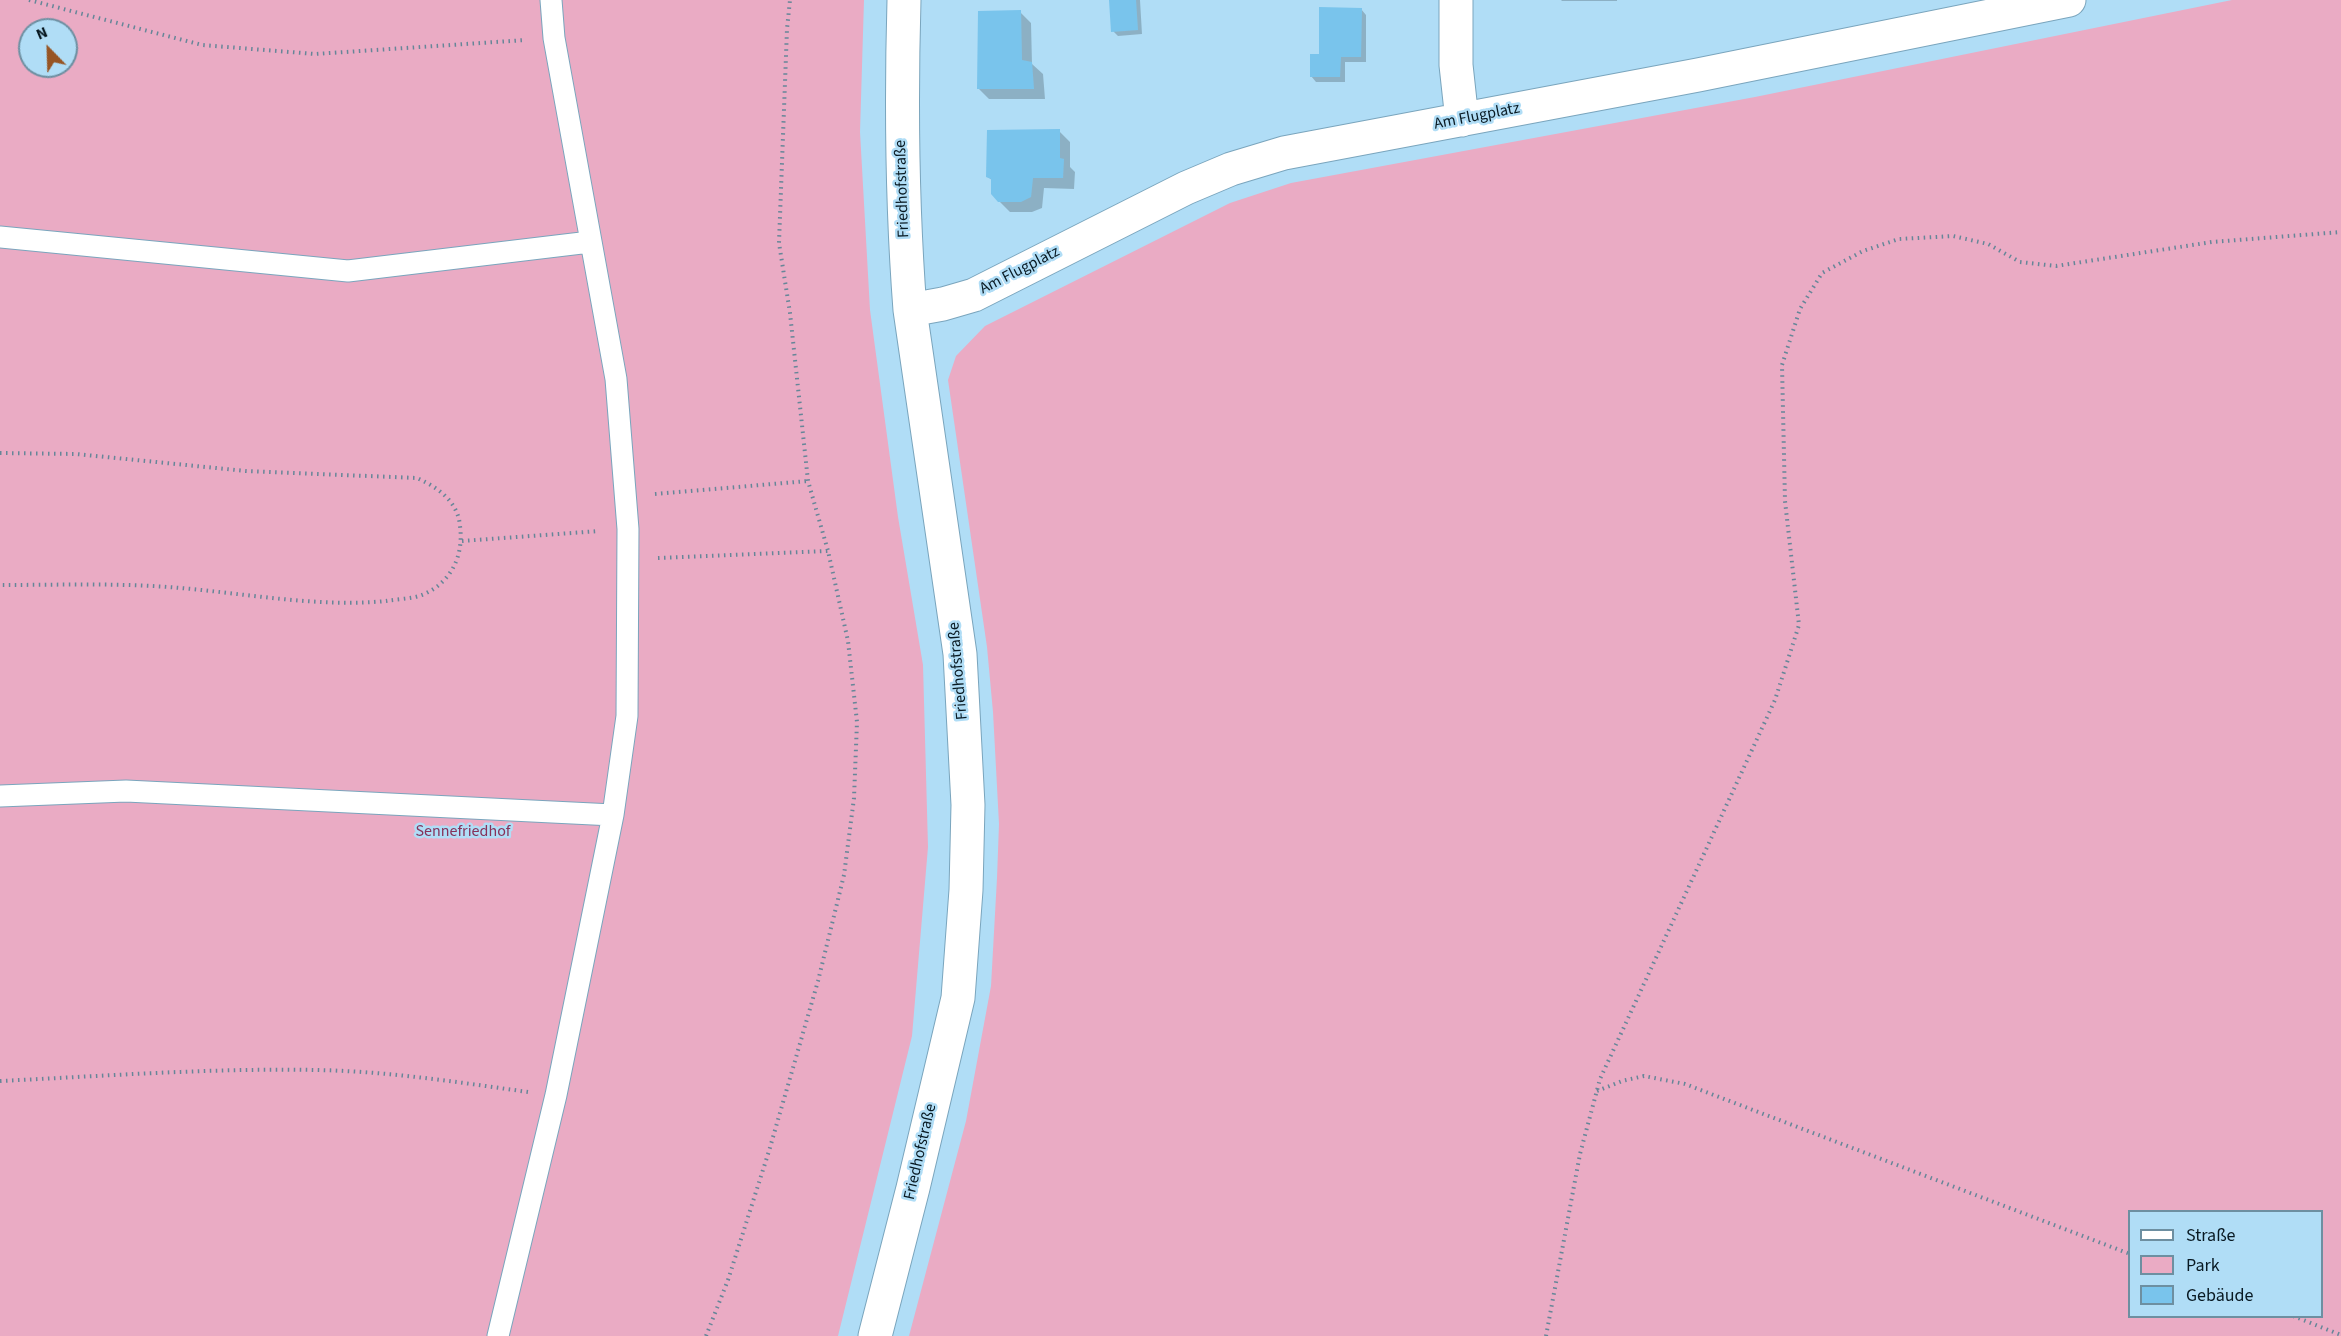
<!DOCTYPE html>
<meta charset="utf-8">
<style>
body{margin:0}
#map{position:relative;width:2341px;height:1336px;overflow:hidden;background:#b0ddf6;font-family:"Source Sans 3",sans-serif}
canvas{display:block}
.legend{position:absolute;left:2128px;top:1210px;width:195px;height:108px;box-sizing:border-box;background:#b0ddf6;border:2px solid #6d8fa1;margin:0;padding:8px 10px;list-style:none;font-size:18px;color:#081922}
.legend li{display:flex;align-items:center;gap:12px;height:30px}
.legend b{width:30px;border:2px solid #6d8fa1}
.north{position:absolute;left:18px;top:18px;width:60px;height:60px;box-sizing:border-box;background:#b0ddf6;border:2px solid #6d8fa1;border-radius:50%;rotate:337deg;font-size:16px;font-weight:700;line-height:24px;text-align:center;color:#081922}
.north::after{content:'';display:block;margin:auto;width:21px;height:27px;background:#975524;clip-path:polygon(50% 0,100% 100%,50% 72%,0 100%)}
</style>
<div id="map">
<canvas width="2341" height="1336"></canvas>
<ul class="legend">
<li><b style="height:8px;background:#fff"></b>Straße</li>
<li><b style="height:16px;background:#eaabc4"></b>Park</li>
<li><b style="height:16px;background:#79c4ec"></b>Gebäude</li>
</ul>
<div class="north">N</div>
</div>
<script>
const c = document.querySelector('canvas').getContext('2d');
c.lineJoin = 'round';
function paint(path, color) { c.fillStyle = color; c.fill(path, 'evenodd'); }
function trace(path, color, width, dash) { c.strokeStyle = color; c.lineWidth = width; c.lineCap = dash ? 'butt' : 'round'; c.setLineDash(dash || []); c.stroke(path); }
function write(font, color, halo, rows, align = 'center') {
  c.font = font + ' "Source Sans 3",sans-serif'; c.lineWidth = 5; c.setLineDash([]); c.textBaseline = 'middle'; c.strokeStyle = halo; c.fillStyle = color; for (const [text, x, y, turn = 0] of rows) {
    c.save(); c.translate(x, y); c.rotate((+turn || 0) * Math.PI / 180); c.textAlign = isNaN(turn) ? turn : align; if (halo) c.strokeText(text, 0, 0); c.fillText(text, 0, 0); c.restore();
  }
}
const green = new Path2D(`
 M 0,0 L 864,0 L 860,132 L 870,310 L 898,517 L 923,665 L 928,847 L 912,1036 L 838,1336 L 0,1336 ZM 30,30 L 66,30 L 66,66 L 30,66 Z
 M 2232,0 L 2341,0 L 2341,1336 L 909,1336 L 966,1121 L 991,986 L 997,878 L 999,824 L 993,712 L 987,647 L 948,380 L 956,356 L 985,326 L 1230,203 L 1291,183 L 1755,97 ZM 2130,1212 L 2322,1212 L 2322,1316 L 2130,1316 Z`);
const shadow = new Path2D(`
 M 1110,0 L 1140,0 L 1142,34 L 1118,36 L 1113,31 Z
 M 1561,0 L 1617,0 L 1617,1 L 1562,1 Z
 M 1361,9 L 1366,15 L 1366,62 L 1345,62 L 1345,82 L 1316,82 L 1311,76 L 1320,56 Z
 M 1020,12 L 1031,23 L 1032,64 L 1043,74 L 1045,99 L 989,99 L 978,88 Z
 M 1059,131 L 1070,142 L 1070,167 L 1075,172 L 1074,189 L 1044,188 L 1042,208 L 1032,212 L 1010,212 L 999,201 L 993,181 L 988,177 Z`);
const building = new Path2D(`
 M 1109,0 L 1136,0 L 1138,30 L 1111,32 Z
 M 1319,7 L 1362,8 L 1361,57 L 1341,57 L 1340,77 L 1310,77 L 1310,54 L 1319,54 Z
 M 1021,10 L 1022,60 L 1032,62 L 1034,89 L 977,89 L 978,11 Z
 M 1060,129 L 1060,158 L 1064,159 L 1063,178 L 1033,178 L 1031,197 L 1021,202 L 998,202 L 991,194 L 991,179 L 986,177 L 987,130 Z`);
const path = new Path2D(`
 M 29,0 L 202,45 L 315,54 L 526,40
 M 0,453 L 76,454 L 246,471 L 417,478 C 437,487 458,501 460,526 C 464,556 451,583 422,595 C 411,599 397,599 386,601 C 315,608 239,592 168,587 C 113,583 56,585 0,585
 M 655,494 L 808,481
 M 462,541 L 599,531
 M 658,558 L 828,551
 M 0,1081 C 105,1076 210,1068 315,1070 C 386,1071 457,1082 528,1092
 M 1597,1091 L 1622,1081 L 1644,1076 L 1685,1084 L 2130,1254
 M 2293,1316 L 2341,1335
 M 706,1336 L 728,1280 L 769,1151 L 818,981 L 844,875 L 854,798 L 857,722 L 848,641 L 828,551 L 808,481 L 790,313 L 779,243 L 787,29 L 790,0
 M 1546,1336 L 1580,1154 L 1600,1079 L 1775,700 L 1799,625 L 1785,501 L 1782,365 L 1800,309 L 1822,273 L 1863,251 L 1899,239 L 1953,236 L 1988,244 L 2020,262 L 2056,266 L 2212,242 L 2341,232`);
const service = new Path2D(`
 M 0,237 L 348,271 L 590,242
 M 0,796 L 126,791 L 613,815
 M 498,1336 L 556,1095 L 613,815 L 627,716 L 628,529 L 616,379 L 554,38 L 551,0`);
const minor = new Path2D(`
 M 1456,0 L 1456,65 L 1462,120
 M 910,310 L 943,304 L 974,295 L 1186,188 L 1231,169 L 1284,153 L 1698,75 L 2069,0
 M 875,1336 L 913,1188 L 958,998 L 966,890 L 968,805 L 960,654 L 910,310 C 902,206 901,104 904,0`);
const streetNames = [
 ["Am Flugplatz",1477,117,-11],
 ["Friedhofstraße",903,189,-92],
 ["Am Flugplatz",1020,271,-27],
 ["Friedhofstraße",959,671,-95],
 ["Friedhofstraße",921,1152,-77]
];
const parkNames = [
 ["Sennefriedhof",463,832]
];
paint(green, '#eaabc4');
paint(shadow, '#0003');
paint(building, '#79c4ec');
trace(service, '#7aa5bd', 23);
trace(minor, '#7aa5bd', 35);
trace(path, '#668698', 4, [1.5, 4.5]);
trace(service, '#fff', 21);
trace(minor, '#fff', 33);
write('16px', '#081922', '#b0ddf6', streetNames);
write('16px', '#86325a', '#b0ddf6', parkNames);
</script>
